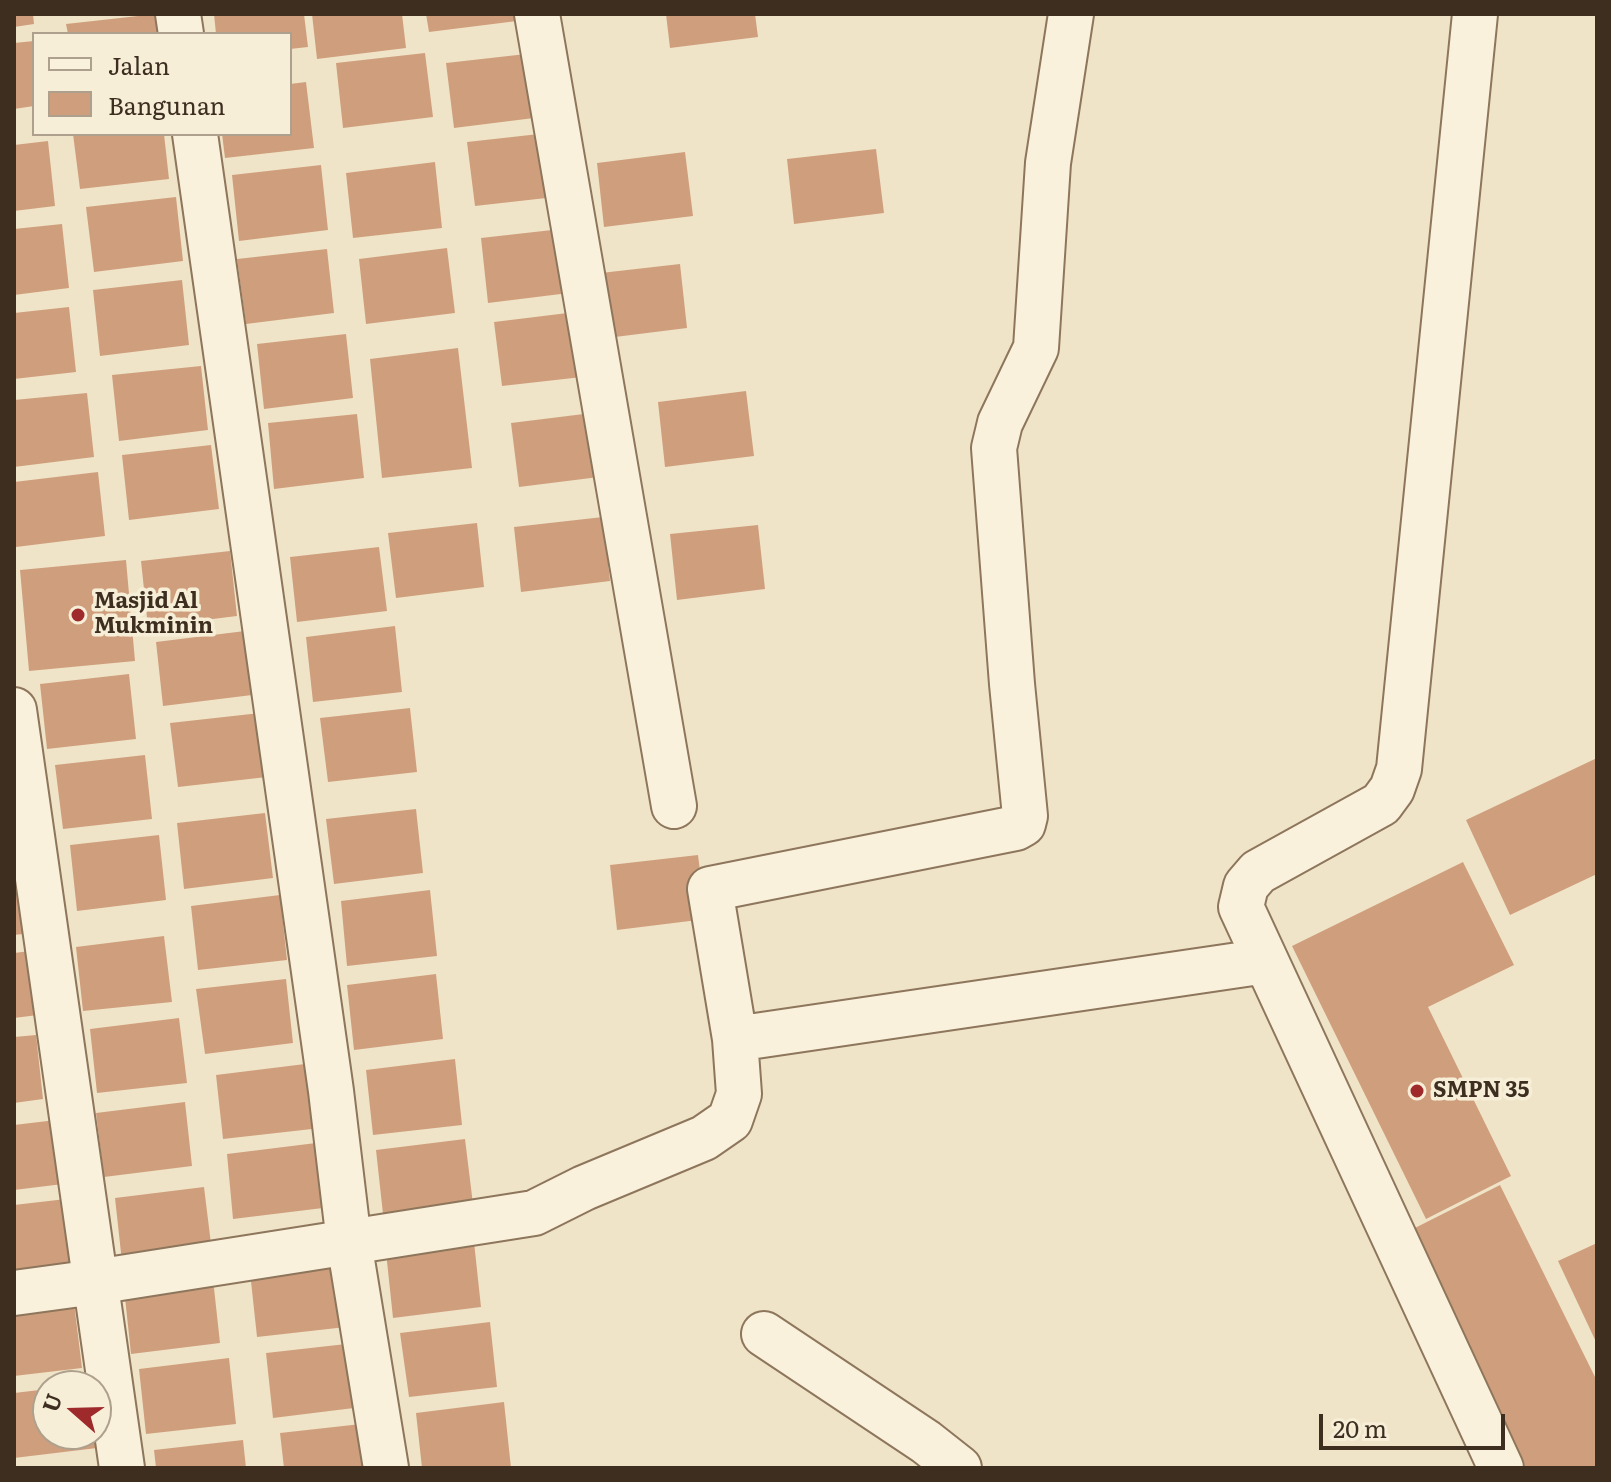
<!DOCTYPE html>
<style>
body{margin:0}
#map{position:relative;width:1611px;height:1482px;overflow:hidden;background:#f0e4c8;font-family:Literata,serif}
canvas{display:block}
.frame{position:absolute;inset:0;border:16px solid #3d2e20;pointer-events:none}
.legend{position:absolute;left:32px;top:32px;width:260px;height:104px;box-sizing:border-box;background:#f7eed8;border:2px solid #ada18e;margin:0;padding:10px 14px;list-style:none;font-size:24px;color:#3d2e20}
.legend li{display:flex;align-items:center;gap:16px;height:40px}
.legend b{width:40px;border:2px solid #ada18e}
.north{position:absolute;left:32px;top:1370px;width:80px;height:80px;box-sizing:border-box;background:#f7eed8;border:2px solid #ada18e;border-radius:50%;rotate:290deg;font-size:22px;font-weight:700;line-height:32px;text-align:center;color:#3d2e20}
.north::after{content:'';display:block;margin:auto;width:28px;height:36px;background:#9e2a2b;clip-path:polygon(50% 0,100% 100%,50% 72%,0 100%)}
.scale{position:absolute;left:1319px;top:1414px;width:186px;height:36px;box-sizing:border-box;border:4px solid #3d2e20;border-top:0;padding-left:10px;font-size:24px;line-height:28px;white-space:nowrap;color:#3d2e20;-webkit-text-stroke:6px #f7eed8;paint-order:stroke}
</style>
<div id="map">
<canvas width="1611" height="1482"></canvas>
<div class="frame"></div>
<ul class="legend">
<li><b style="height:10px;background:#faf1dc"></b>Jalan</li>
<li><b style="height:22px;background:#cf9f7d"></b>Bangunan</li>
</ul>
<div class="north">U</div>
<div class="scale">20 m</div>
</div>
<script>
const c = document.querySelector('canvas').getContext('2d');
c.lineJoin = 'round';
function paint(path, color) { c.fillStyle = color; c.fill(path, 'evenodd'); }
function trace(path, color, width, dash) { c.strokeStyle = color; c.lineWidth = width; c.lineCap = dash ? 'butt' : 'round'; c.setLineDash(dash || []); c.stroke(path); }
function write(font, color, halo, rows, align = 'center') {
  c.font = font + ' Literata,serif'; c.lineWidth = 7; c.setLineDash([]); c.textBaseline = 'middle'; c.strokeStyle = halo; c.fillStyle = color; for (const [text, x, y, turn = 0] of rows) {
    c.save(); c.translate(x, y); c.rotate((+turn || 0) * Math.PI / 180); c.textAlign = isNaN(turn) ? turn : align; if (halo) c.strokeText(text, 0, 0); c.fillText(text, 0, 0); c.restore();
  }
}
const building = new Path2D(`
 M 14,14 L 33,14 L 34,24 L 14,27 Z
 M 156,14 L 158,34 L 68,34 L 66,24 Z
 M 214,14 L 304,14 L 308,47 L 290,49 L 290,34 L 216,34 Z
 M 312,14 L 402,14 L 406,48 L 317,59 Z
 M 426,14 L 516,14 L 517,21 L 429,32 Z
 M 666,14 L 755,14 L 758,37 L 670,48 Z
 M 34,41 L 34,106 L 14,109 L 14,43 Z
 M 425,53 L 433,117 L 343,128 L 336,63 Z
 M 535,53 L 542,117 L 454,128 L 446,63 Z
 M 306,82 L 314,148 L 225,158 L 222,134 L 290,134 L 290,84 Z
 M 557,132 L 564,196 L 475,206 L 467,142 Z
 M 73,134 L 164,134 L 169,179 L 80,189 Z
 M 48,141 L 55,206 L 14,211 L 14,145 Z
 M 876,149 L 884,213 L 794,224 L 787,159 Z
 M 685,152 L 693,216 L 604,227 L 597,163 Z
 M 435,162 L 442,228 L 353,238 L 346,173 Z
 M 321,165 L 328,230 L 239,241 L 232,175 Z
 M 176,197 L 183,261 L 94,272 L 86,207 Z
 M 62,224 L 69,288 L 14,295 L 14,229 Z
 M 570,228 L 577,292 L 488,303 L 481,238 Z
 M 447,248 L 455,313 L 366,324 L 359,259 Z
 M 327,249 L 334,313 L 246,324 L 237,259 Z
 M 680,264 L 687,328 L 599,339 L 592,274 Z
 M 182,280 L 189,345 L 100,356 L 93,290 Z
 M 69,307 L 76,372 L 14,379 L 14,313 Z
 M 584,311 L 591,376 L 502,386 L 494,322 Z
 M 346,334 L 353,398 L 264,409 L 257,344 Z
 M 458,348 L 472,468 L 382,478 L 370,359 Z
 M 201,366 L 208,430 L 119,441 L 112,375 Z
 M 746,391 L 754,456 L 665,467 L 658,402 Z
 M 87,393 L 94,457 L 14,467 L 14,400 Z
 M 600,412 L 607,476 L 519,487 L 511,423 Z
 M 357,414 L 364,478 L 274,489 L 268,423 Z
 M 211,445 L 219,509 L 129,520 L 122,455 Z
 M 98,472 L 105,536 L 16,547 L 14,482 Z
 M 603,517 L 610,581 L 521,592 L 514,527 Z
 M 477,523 L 484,587 L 396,598 L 388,533 Z
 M 758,525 L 765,589 L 677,600 L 670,534 Z
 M 379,547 L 387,611 L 297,622 L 290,557 Z
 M 230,551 L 237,616 L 148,627 L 141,561 Z
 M 126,560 L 135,661 L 29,671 L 20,570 Z
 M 395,626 L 402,692 L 313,702 L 306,637 Z
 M 245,631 L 252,695 L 163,706 L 156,642 Z
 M 129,674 L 136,739 L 47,749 L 40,684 Z
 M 410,708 L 417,772 L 328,782 L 320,718 Z
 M 260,713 L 267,777 L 178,787 L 170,723 Z
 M 145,755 L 152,819 L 63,829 L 55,765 Z
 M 1597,758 L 1597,874 L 1510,915 L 1466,820 Z
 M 416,809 L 423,873 L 334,884 L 326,819 Z
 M 265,813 L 273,878 L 184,889 L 177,823 Z
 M 159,835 L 166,900 L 77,911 L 70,845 Z
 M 698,855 L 706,919 L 617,930 L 610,865 Z
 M 1463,862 L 1514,965 L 1428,1007 L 1511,1176 L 1426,1219 L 1292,946 Z
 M 14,872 L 23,934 L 14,935 Z
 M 430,890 L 437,956 L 347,966 L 341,901 Z
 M 280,895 L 287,960 L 198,970 L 191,906 Z
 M 164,936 L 172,1002 L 83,1011 L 76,947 Z
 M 30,951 L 38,1015 L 14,1018 L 14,953 Z
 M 436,974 L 443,1039 L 354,1050 L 347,985 Z
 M 286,979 L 293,1043 L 205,1054 L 196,989 Z
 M 179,1018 L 187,1083 L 97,1093 L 90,1029 Z
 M 36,1035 L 43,1099 L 14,1103 L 14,1037 Z
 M 455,1059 L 462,1125 L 373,1135 L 366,1070 Z
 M 305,1064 L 312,1129 L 223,1139 L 216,1075 Z
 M 185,1102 L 192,1166 L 104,1177 L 96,1113 Z
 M 56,1120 L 63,1184 L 14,1190 L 14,1125 Z
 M 465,1139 L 473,1204 L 383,1214 L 376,1150 Z
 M 316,1143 L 323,1208 L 233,1219 L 227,1154 Z
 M 1500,1185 L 1597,1381 L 1597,1468 L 1521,1468 L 1405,1233 Z
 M 204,1187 L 212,1252 L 122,1262 L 115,1198 Z
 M 66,1199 L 74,1263 L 14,1270 L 14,1205 Z
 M 474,1242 L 481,1307 L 393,1318 L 386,1252 Z
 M 1597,1243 L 1597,1344 L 1558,1261 Z
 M 340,1262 L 346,1327 L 257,1337 L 250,1272 Z
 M 213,1279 L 220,1343 L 131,1354 L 124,1288 Z
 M 74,1303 L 82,1368 L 14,1376 L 14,1310 Z
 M 490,1322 L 497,1387 L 409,1397 L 400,1333 Z
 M 355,1343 L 362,1407 L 273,1418 L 266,1353 Z
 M 229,1358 L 236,1424 L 146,1434 L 139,1369 Z
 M 48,1389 L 48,1434 L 96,1434 L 97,1448 L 14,1458 L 14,1393 Z
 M 504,1402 L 511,1468 L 422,1468 L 416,1413 Z
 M 370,1423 L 375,1468 L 284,1468 L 280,1433 Z
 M 243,1440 L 246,1468 L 156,1468 L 154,1450 Z`);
const street = new Path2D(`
 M 178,14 L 181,34
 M 537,14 L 674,806
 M 1475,14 L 1399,769 L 1392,789 L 1381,804 L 1258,872 L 1246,886 L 1241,907 L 1501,1468
 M 195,134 L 331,1091 L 349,1242 L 386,1468
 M 14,710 L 122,1468
 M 735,1039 L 1266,961
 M 14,1293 L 95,1282 L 534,1213 L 584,1188 L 704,1138 L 730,1120 L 739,1094 L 735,1039 L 710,889 L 1016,828 L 1023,824 L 1025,816 L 1012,684 L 994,448 L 1000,423 L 1036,348 L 1048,163 L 1071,14
 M 764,1334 L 926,1442 L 959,1468`);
const markers = [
 [78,615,8,"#9e2a2b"],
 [1417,1091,8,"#9e2a2b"]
];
const poiNames = [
 ["Masjid Al",94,602],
 ["Mukminin",94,627],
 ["SMPN 35",1433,1091]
];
paint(building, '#cf9f7d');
trace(street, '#8d765c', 48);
trace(street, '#faf1dc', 44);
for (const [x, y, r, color] of markers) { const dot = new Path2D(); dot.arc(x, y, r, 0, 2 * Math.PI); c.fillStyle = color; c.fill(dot); trace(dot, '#f7eed8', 3); }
write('bold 22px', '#3d2e20', '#f7eed8', poiNames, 'left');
</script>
